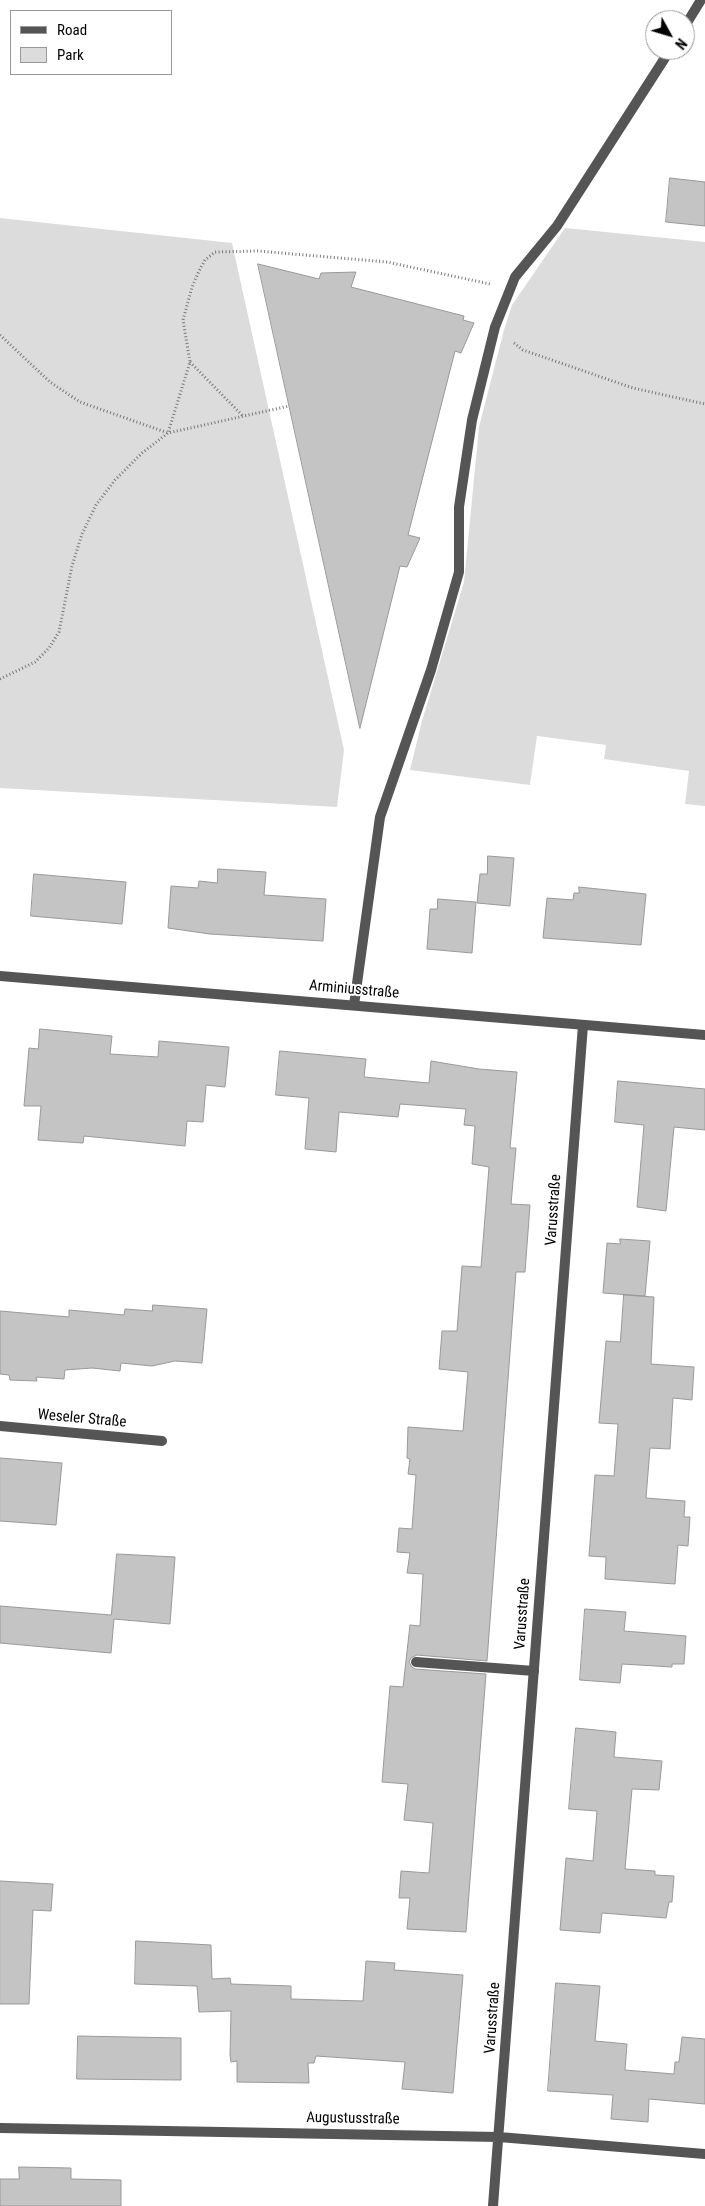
<!DOCTYPE html>
<meta charset="utf-8">
<style>
body{margin:0}
#map{position:relative;width:705px;height:2206px;overflow:hidden;background:#fff;font-family:"Roboto Condensed",sans-serif}
canvas{display:block}
.legend{position:absolute;left:10px;top:10px;width:162px;height:65px;box-sizing:border-box;background:#fff;border:1px solid #999;margin:0;padding:6px 9px;list-style:none;font-size:15px;color:#000}
.legend li{display:flex;align-items:center;gap:10px;height:25px}
.legend b{width:25px;border:1px solid #999}
.north{position:absolute;left:645px;top:10px;width:50px;height:50px;box-sizing:border-box;background:#fff;border:1px solid #999;border-radius:50%;rotate:129deg;font-size:14px;font-weight:700;line-height:20px;text-align:center;color:#000}
.north::after{content:'';display:block;margin:auto;width:18px;height:22px;background:#000;clip-path:polygon(50% 0,100% 100%,50% 72%,0 100%)}
</style>
<div id="map">
<canvas width="705" height="2206"></canvas>
<ul class="legend">
<li><b style="height:6px;background:#555"></b>Road</li>
<li><b style="height:14px;background:#dcdcdc"></b>Park</li>
</ul>
<div class="north">N</div>
</div>
<script>
const c = document.querySelector('canvas').getContext('2d');
c.lineJoin = 'round';
function paint(path, color) { c.fillStyle = color; c.fill(path, 'evenodd'); }
function trace(path, color, width, dash) { c.strokeStyle = color; c.lineWidth = width; c.lineCap = dash ? 'butt' : 'round'; c.setLineDash(dash || []); c.stroke(path); }
function write(font, color, halo, rows, align = 'center') {
  c.font = font + ' "Roboto Condensed",sans-serif'; c.lineWidth = 4; c.setLineDash([]); c.textBaseline = 'middle'; c.strokeStyle = halo; c.fillStyle = color; for (const [text, x, y, turn = 0] of rows) {
    c.save(); c.translate(x, y); c.rotate((+turn || 0) * Math.PI / 180); c.textAlign = isNaN(turn) ? turn : align; if (halo) c.strokeText(text, 0, 0); c.fillText(text, 0, 0); c.restore();
  }
}
const green = new Path2D(`
 M 0,218 L 232,243 L 344,750 L 337,807 L 0,788 Z
 M 565,228 L 705,242 L 705,806 L 685,804 L 689,771 L 604,759 L 606,745 L 537,736 L 530,785 L 410,770 L 422,721 L 464,582 L 479,427 L 504,330 L 512,305 Z`);
const building = new Path2D(`
 M 670,178 L 705,182 L 705,226 L 666,222 Z
 M 258,264 L 319,279 L 321,273 L 356,272 L 351,287 L 464,316 L 463,320 L 474,323 L 461,353 L 455,351 L 408,535 L 420,538 L 407,567 L 400,566 L 360,728 Z
 M 488,856 L 514,858 L 510,906 L 477,903 L 480,874 L 487,874 Z
 M 218,869 L 266,872 L 264,895 L 326,899 L 323,941 L 210,934 L 168,928 L 171,886 L 198,888 L 199,881 L 217,883 Z
 M 34,874 L 126,882 L 122,924 L 31,916 Z
 M 579,887 L 646,894 L 641,945 L 543,938 L 547,898 L 573,900 L 574,893 L 579,893 Z
 M 438,899 L 476,902 L 472,953 L 427,949 L 430,909 L 437,909 Z
 M 40,1029 L 112,1036 L 110,1054 L 158,1057 L 159,1041 L 229,1047 L 225,1087 L 206,1085 L 203,1122 L 187,1121 L 185,1146 L 84,1136 L 83,1143 L 38,1140 L 41,1106 L 24,1106 L 29,1048 L 38,1049 Z
 M 280,1051 L 366,1059 L 364,1077 L 429,1083 L 431,1061 L 479,1069 L 517,1072 L 510,1148 L 516,1148 L 511,1204 L 530,1205 L 525,1272 L 516,1272 L 487,1661 L 417,1655 L 411,1658 L 409,1662 L 412,1667 L 415,1669 L 486,1674 L 466,1932 L 407,1929 L 410,1898 L 399,1898 L 401,1871 L 429,1873 L 433,1823 L 404,1820 L 408,1784 L 382,1782 L 390,1686 L 403,1687 L 410,1625 L 420,1626 L 423,1574 L 407,1573 L 410,1553 L 397,1552 L 399,1528 L 412,1529 L 416,1475 L 408,1474 L 410,1459 L 407,1458 L 408,1427 L 463,1431 L 468,1372 L 439,1369 L 442,1331 L 457,1331 L 462,1266 L 481,1267 L 489,1167 L 472,1164 L 475,1126 L 464,1125 L 466,1109 L 400,1104 L 398,1117 L 339,1112 L 336,1152 L 305,1149 L 309,1098 L 276,1095 Z
 M 618,1081 L 705,1089 L 705,1130 L 674,1127 L 666,1211 L 637,1207 L 644,1125 L 615,1122 Z
 M 620,1239 L 650,1241 L 645,1296 L 603,1293 L 607,1243 L 620,1244 Z
 M 624,1295 L 654,1297 L 651,1364 L 694,1367 L 692,1400 L 673,1398 L 670,1449 L 650,1448 L 646,1498 L 685,1501 L 684,1517 L 690,1517 L 688,1546 L 678,1545 L 675,1584 L 605,1579 L 606,1557 L 589,1556 L 595,1475 L 614,1476 L 618,1424 L 599,1423 L 606,1341 L 620,1342 Z
 M 153,1305 L 207,1309 L 202,1363 L 175,1361 L 152,1366 L 121,1363 L 120,1371 L 92,1368 L 65,1370 L 64,1379 L 36,1377 L 37,1381 L 10,1380 L 9,1375 L 0,1374 L 0,1311 L 69,1317 L 69,1310 L 124,1315 L 125,1309 L 152,1311 Z
 M 0,1458 L 62,1463 L 56,1525 L 0,1521 Z
 M 117,1554 L 175,1557 L 170,1624 L 114,1619 L 111,1653 L 0,1643 L 0,1606 L 111,1615 Z
 M 585,1609 L 626,1612 L 624,1631 L 686,1636 L 684,1664 L 672,1664 L 672,1667 L 622,1664 L 620,1683 L 580,1680 Z
 M 576,1728 L 616,1732 L 614,1757 L 662,1761 L 659,1790 L 632,1789 L 625,1869 L 655,1871 L 655,1875 L 674,1876 L 672,1902 L 669,1902 L 666,1918 L 602,1913 L 600,1933 L 560,1930 L 566,1858 L 593,1861 L 597,1811 L 569,1809 Z
 M 0,1881 L 53,1884 L 51,1911 L 33,1910 L 29,2004 L 0,2004 Z
 M 136,1941 L 211,1945 L 212,1979 L 230,1978 L 231,1984 L 291,1986 L 291,1999 L 363,2001 L 366,1961 L 395,1963 L 394,1970 L 463,1975 L 453,2093 L 402,2089 L 405,2062 L 316,2056 L 314,2063 L 308,2063 L 309,2083 L 237,2082 L 237,2061 L 231,2062 L 230,2055 L 231,2011 L 199,2012 L 197,1986 L 135,1984 Z
 M 556,1983 L 600,1986 L 595,2041 L 627,2044 L 625,2070 L 674,2074 L 675,2062 L 679,2062 L 682,2037 L 705,2039 L 705,2104 L 649,2099 L 648,2122 L 611,2119 L 613,2095 L 548,2091 Z
 M 78,2036 L 181,2038 L 181,2080 L 77,2079 Z
 M 19,2167 L 71,2168 L 71,2179 L 121,2180 L 121,2206 L 0,2206 L 0,2179 L 19,2179 Z`);
const path = new Path2D(`
 M 0,335 L 50,382 L 80,402 L 168,433 L 190,362 L 183,320 L 192,287 L 199,271 L 205,260 L 215,252 L 258,251 L 387,262 L 490,284
 M 514,343 L 523,350 L 633,388 L 705,404
 M 190,362 L 243,416
 M 0,679 L 35,662 L 49,648 L 59,632 L 72,566 L 82,534 L 96,505 L 115,480 L 142,453 L 168,433 L 289,406`);
const lane = new Path2D(`
 M 685,26 L 701,0
 M 354,1005 L 380,817 L 431,670 L 459,572 L 459,507 L 472,420 L 495,327 L 515,277 L 557,226 L 670,50
 M 416,1662 L 534,1671`);
const street = new Path2D(`
 M 0,976 L 705,1035
 M 0,1426 L 162,1441
 M 0,2128 L 499,2137 L 705,2154
 M 493,2206 L 583,1025`);
const streetNames = [
 ["Arminiusstraße",354,990,5],
 ["Varusstraße",554,1210,-86],
 ["Weseler Straße",82,1419,5],
 ["Varusstraße",523,1614,-86],
 ["Varusstraße",493,2018,-86],
 ["Augustusstraße",353,2119,1]
];
paint(green, '#dcdcdc');
paint(building, '#c4c4c4');
trace(building, '#999', 1);
trace(path, '#777', 3, [1, 2.5]);
trace(lane, '#555', 10);
trace(street, '#555', 10);
write('15px', '#000', '#fff', streetNames);
</script>
